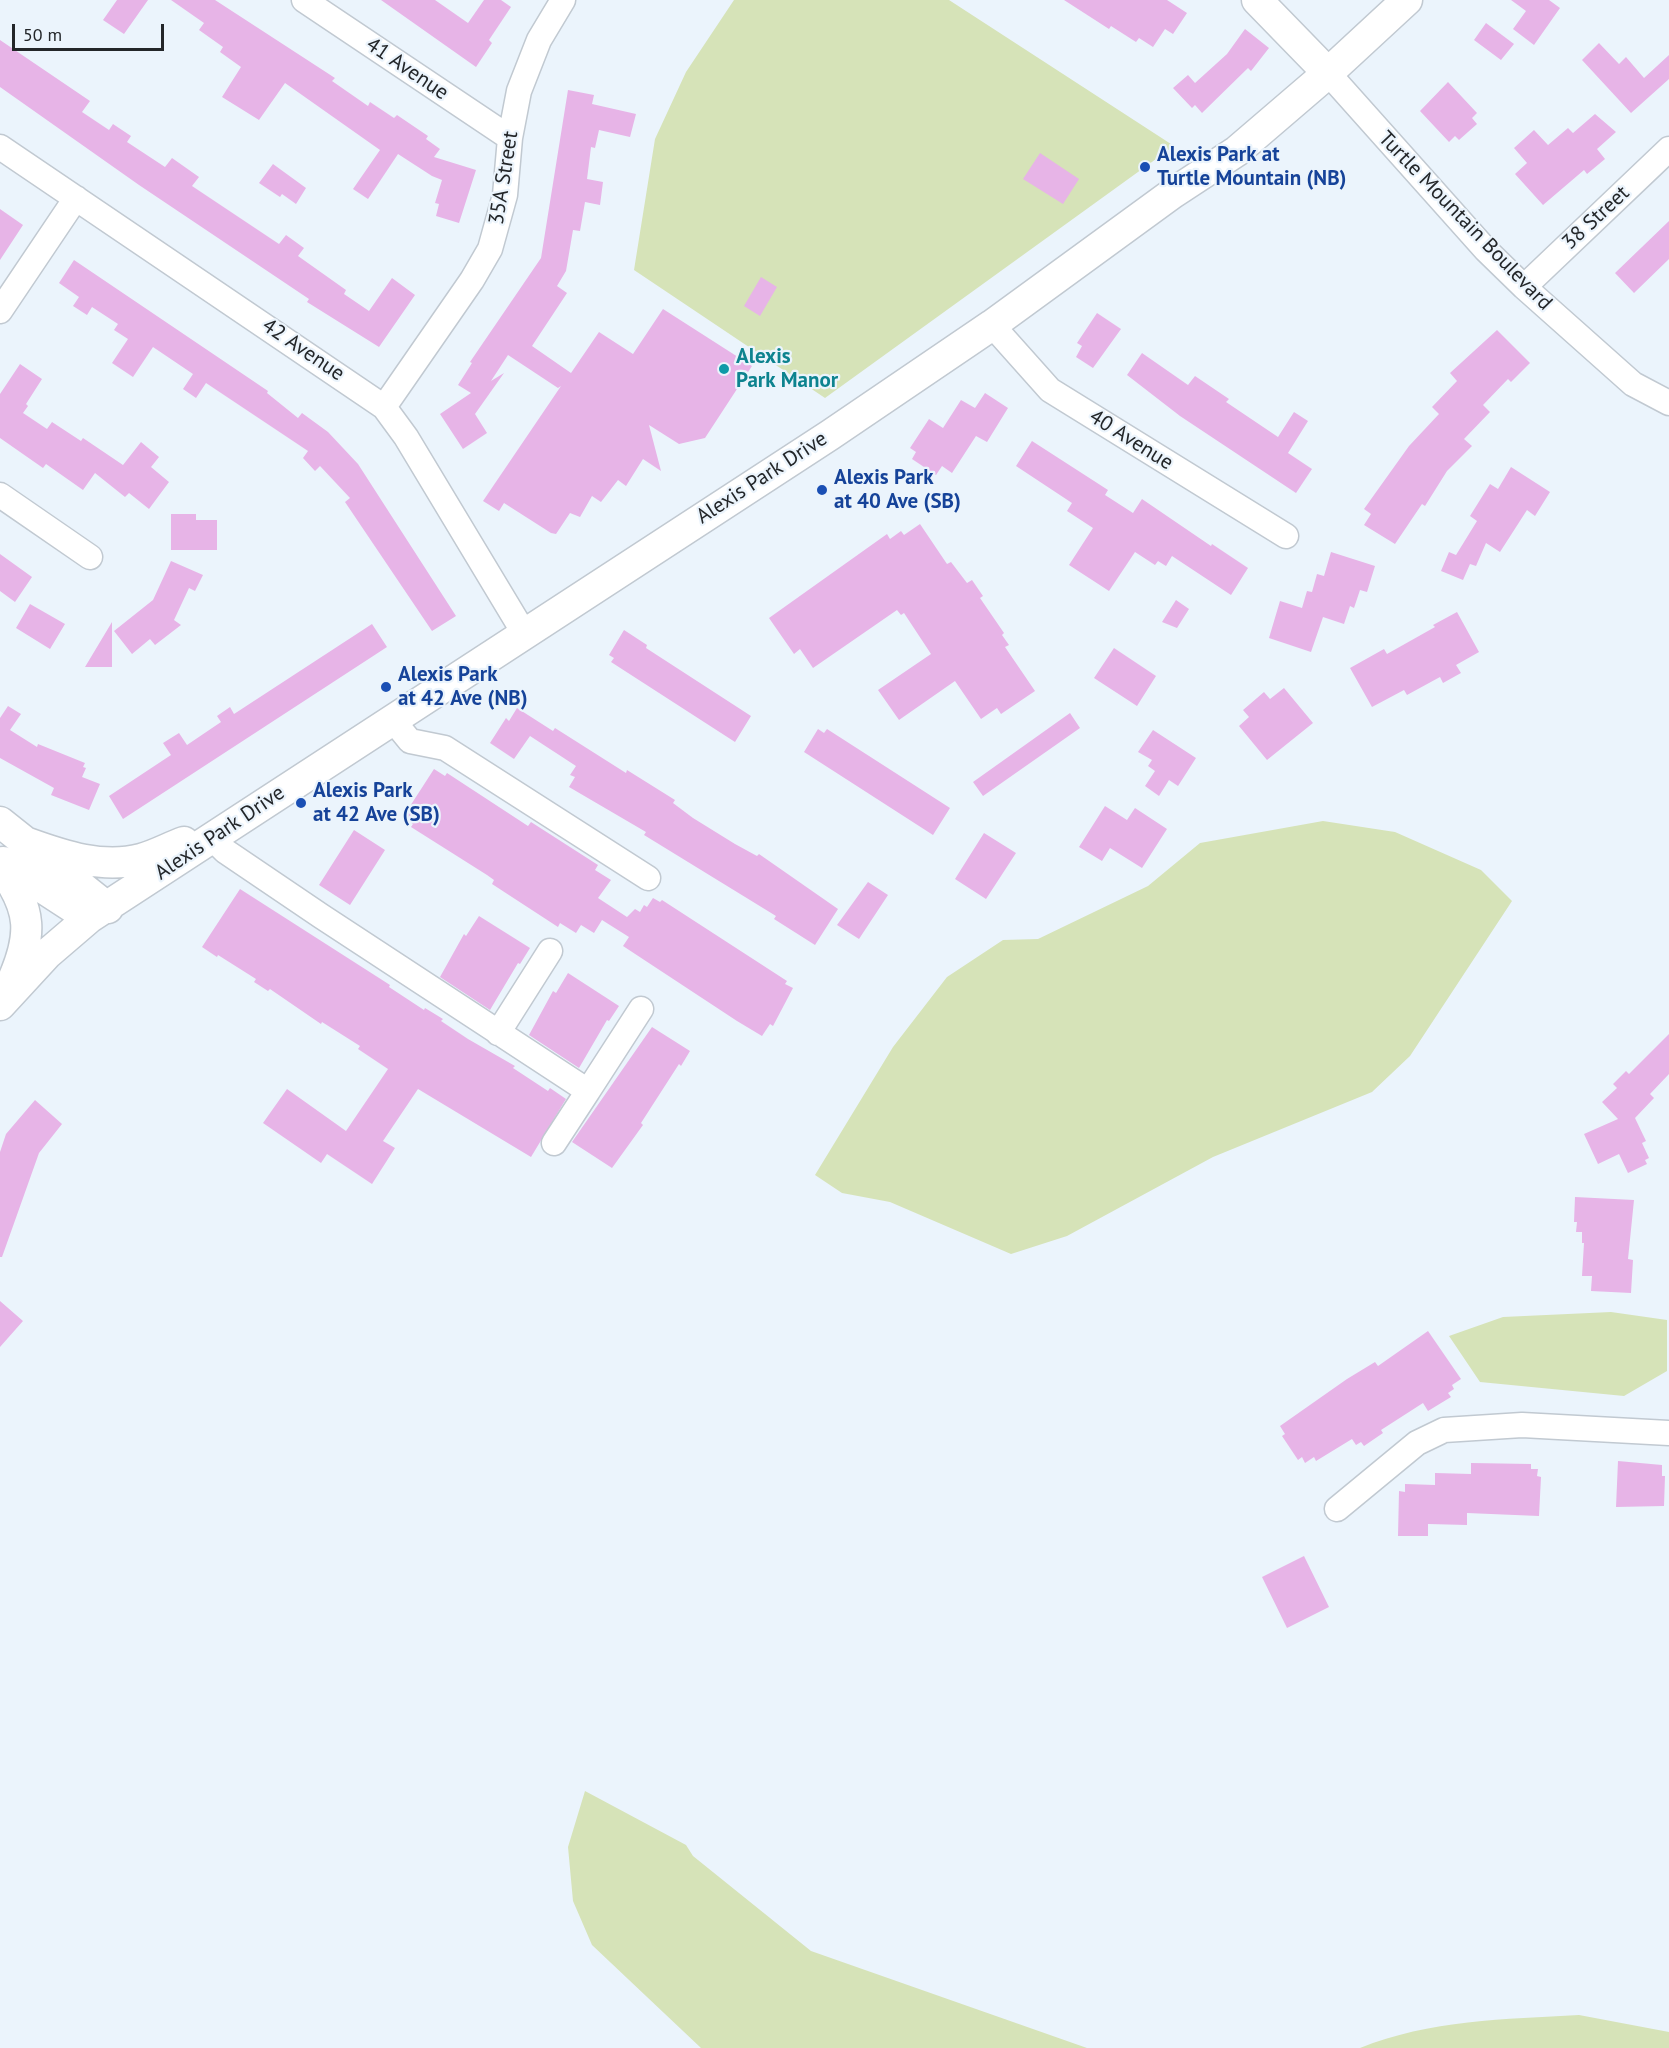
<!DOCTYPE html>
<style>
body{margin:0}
#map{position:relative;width:1669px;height:2048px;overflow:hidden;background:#ebf4fc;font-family:"PT Sans",sans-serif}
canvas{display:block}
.scale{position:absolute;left:12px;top:24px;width:152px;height:27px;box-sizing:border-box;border:3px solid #232629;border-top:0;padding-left:8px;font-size:18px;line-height:21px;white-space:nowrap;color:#232629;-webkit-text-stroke:4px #ebf4fc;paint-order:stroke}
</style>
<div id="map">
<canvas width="1669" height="2048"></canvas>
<div class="scale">50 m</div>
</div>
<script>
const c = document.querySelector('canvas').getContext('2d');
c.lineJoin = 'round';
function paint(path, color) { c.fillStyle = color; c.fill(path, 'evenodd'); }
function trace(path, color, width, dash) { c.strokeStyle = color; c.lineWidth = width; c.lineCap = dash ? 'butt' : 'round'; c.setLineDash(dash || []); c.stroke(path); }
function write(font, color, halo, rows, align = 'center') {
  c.font = font + ' "PT Sans",sans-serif'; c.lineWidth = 4.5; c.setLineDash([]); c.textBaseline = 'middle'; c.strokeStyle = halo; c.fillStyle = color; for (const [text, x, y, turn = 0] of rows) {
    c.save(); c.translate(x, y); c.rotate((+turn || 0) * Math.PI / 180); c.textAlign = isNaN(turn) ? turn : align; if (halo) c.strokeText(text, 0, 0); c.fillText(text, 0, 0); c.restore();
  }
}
const green = new Path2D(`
 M 734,0 L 949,0 L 1174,146 L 825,398 L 634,270 L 655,139 L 686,72 Z
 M 1323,821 L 1395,832 L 1481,870 L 1512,901 L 1410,1056 L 1372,1092 L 1213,1157 L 1067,1236 L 1011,1254 L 890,1202 L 842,1193 L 815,1175 L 893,1047 L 947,977 L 1003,940 L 1038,939 L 1148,886 L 1200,843 Z
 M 1611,1312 L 1667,1320 L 1667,1371 L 1624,1396 L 1480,1382 L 1449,1336 L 1503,1317 Z
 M 585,1791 L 686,1845 L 693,1856 L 811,1951 L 1087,2048 L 701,2048 L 592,1945 L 573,1901 L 568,1847 Z
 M 1579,2015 L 1669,2032 L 1669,2048 L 1360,2048 C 1429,2020 1506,2019 1579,2015 Z`);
const building = new Path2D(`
 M 117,0 L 148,0 L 124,34 L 103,20 Z
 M 171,0 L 215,0 L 335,78 L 332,81 L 368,106 L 370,102 L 394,118 L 397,115 L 428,136 L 426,139 L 440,149 L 434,157 L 476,170 L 459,223 L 436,216 L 439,204 L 435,203 L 442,180 L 432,176 L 398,154 L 368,199 L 353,189 L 380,150 L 285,83 L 259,120 L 222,97 L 241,67 L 220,52 L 223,47 L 199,30 L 204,23 Z
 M 381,0 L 435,0 L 468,23 L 484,0 L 501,0 L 511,7 L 489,40 L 492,43 L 476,67 Z
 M 1064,0 L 1167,0 L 1187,13 L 1173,34 L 1165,29 L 1153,47 L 1139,38 L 1136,42 L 1111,26 L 1109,29 Z
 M 1511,0 L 1549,0 L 1560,8 L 1534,45 L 1513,29 L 1526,11 Z
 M 1486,23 L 1514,44 L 1501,60 L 1474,40 Z
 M 1245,29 L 1269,48 L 1251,71 L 1248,68 L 1202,113 L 1195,105 L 1192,108 L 1173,88 L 1188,75 L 1195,83 L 1227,54 Z
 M 0,40 L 90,101 L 82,112 L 109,130 L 113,124 L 131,136 L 127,142 L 165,167 L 172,158 L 199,177 L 192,186 L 279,244 L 286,235 L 304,248 L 298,256 L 346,290 L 344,294 L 369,311 L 392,278 L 415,295 L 379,347 L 307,302 L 309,299 L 139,185 L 0,87 Z
 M 1599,43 L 1619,64 L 1626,57 L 1644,78 L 1669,55 L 1669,79 L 1631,113 L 1582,60 Z
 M 1448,82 L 1477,113 L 1472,118 L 1477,124 L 1459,140 L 1455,136 L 1449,142 L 1420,111 Z
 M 568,90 L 594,95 L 592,104 L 636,114 L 630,137 L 599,130 L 595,148 L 591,147 L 587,179 L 603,182 L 600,205 L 585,202 L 580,231 L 573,230 L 566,271 L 557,286 L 567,293 L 532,346 L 571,373 L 599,332 L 633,354 L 663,309 L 752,366 L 705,438 L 679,444 L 649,425 L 661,471 L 643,459 L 626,486 L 618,480 L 601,502 L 592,496 L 580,517 L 570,513 L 556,534 L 551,533 L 504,503 L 499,511 L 483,501 L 561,386 L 558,388 L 508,355 L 491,381 L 504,373 L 475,414 L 487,433 L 463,449 L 440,414 L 471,393 L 458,385 L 472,363 L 470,362 L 541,258 Z
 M 1595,114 L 1616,132 L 1597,149 L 1605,159 L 1587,174 L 1584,170 L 1543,205 L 1515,174 L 1527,163 L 1514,148 L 1534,130 L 1548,145 L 1568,128 L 1573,133 Z
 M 1040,153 L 1079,179 L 1063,204 L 1023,179 Z
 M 273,164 L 306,188 L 296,204 L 282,194 L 280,197 L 259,183 Z
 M 0,209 L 23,225 L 0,260 Z
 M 1669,221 L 1669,259 L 1634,293 L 1615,273 Z
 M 74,260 L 268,391 L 267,393 L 298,418 L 302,413 L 328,432 L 358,464 L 456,616 L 432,631 L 345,502 L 350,498 L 320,466 L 315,471 L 303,458 L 308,451 L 206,383 L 196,398 L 183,389 L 193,374 L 153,347 L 133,377 L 112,363 L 128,339 L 114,330 L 118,324 L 92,307 L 87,315 L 73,306 L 79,297 L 59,283 Z
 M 761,277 L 777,287 L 760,316 L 744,306 Z
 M 1097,313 L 1121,329 L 1093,368 L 1076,357 L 1082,346 L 1077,343 Z
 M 1497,330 L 1530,363 L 1511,382 L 1508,379 L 1483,405 L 1490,412 L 1464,439 L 1472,446 L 1447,471 L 1425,506 L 1422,504 L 1395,544 L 1364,525 L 1371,514 L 1364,509 L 1409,446 L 1439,414 L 1432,407 L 1457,381 L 1450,373 Z
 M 1142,353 L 1188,385 L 1195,376 L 1229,399 L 1226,402 L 1278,437 L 1294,412 L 1308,421 L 1288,453 L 1312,469 L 1296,493 L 1180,416 L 1127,375 Z
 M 20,364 L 42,379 L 26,404 L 28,406 L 23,413 L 47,429 L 52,422 L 81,441 L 83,438 L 123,465 L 141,442 L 159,457 L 151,467 L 169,482 L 149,509 L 129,493 L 125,497 L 95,473 L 83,490 L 46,464 L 43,468 L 0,438 L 0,394 Z
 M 985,393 L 1008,408 L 987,442 L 976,436 L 952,473 L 942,466 L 936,475 L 912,459 L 916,452 L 910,448 L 929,419 L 943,428 L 961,400 L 975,408 Z
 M 1032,441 L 1108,490 L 1105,495 L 1133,513 L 1142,499 L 1211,546 L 1212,544 L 1248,568 L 1231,595 L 1172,556 L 1166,566 L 1158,561 L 1155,565 L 1135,552 L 1109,591 L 1069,565 L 1093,528 L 1067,511 L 1072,503 L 1016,466 Z
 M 1511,467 L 1550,492 L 1535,516 L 1527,510 L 1500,552 L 1486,543 L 1476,566 L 1470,564 L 1463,580 L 1441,571 L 1449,552 L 1456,555 L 1477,521 L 1470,516 L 1490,484 L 1498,489 Z
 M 171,514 L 196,514 L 196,520 L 217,520 L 217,550 L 171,550 Z
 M 920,524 L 947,564 L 951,562 L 967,583 L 972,580 L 983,596 L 980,598 L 1004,633 L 1002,635 L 1009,645 L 1005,647 L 1035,691 L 1001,714 L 997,708 L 981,719 L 955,681 L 899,720 L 878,690 L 931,654 L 904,613 L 901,615 L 897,610 L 813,668 L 800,649 L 794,654 L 769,618 L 887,534 L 890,539 L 901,531 L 904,535 Z
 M 1331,552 L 1375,566 L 1367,592 L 1360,590 L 1354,608 L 1350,606 L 1344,624 L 1323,617 L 1311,652 L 1269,638 L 1280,601 L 1302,608 L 1307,591 L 1312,592 L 1317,574 L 1324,576 Z
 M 0,554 L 32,577 L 15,602 L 0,591 Z
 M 171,561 L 203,575 L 195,591 L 189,588 L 174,620 L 181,625 L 155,645 L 150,639 L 132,654 L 114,631 L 153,600 Z
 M 1176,600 L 1189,609 L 1177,628 L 1162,622 Z
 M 30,604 L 65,624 L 50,649 L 16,628 Z
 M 1457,612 L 1479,652 L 1456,665 L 1461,673 L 1443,683 L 1440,677 L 1407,695 L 1404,690 L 1372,707 L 1350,668 L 1384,649 L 1387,654 L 1435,627 L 1433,625 Z
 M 112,622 L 112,667 L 85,667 Z
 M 372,624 L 387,647 L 123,819 L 109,796 L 171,755 L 163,743 L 179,733 L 187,745 L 221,722 L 217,716 L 230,707 L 234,714 Z
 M 624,630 L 647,645 L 646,648 L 751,716 L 735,742 L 611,662 L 614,658 L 609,655 Z
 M 1114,648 L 1156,676 L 1137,706 L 1094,678 Z
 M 1284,688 L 1313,723 L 1267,760 L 1239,726 L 1249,717 L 1243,710 L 1264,692 L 1270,699 Z
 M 8,706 L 21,714 L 10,730 L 37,747 L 38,744 L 85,763 L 83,767 L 86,768 L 82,777 L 100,784 L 89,810 L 51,795 L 54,788 L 0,758 L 0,718 Z
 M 517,708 L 553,731 L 555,728 L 626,773 L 627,770 L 675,800 L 673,803 L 693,818 L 735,844 L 757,856 L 759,854 L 838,909 L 815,945 L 774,919 L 776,916 L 644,835 L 646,832 L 569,787 L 575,777 L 570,775 L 576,766 L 530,736 L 514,759 L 490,743 L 506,718 L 509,721 Z
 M 1070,713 L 1080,728 L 983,796 L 973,782 Z
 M 818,729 L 824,733 L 827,729 L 950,808 L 933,835 L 804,752 Z
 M 1153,730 L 1196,758 L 1178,786 L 1169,780 L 1159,796 L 1145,786 L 1155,771 L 1148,766 L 1152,760 L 1138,752 Z
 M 434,769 L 445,776 L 447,773 L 528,826 L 531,822 L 598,865 L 595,870 L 611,880 L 598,898 L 627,917 L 635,909 L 640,912 L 644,905 L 647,907 L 653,898 L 660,902 L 662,900 L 787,981 L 785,984 L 793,988 L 773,1026 L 770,1024 L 762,1036 L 737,1021 L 623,946 L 629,937 L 602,920 L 594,933 L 581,925 L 576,933 L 560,923 L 558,927 L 492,884 L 494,880 L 487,875 L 411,827 L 413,824 L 403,817 Z
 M 1105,806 L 1127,820 L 1135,808 L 1167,829 L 1142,868 L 1110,848 L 1102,861 L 1079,847 Z
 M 354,830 L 385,850 L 350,905 L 319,885 Z
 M 984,833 L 1016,853 L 986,899 L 955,879 Z
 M 868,882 L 888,895 L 859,939 L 837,925 Z
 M 240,889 L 390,985 L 389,987 L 424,1010 L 425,1008 L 443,1019 L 441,1021 L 468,1039 L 515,1066 L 513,1068 L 548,1091 L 550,1088 L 566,1099 L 531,1157 L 418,1089 L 383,1141 L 395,1148 L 372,1184 L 327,1154 L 321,1163 L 263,1123 L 287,1089 L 346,1131 L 388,1069 L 358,1049 L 360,1046 L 322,1022 L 321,1024 L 270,989 L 268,991 L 254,982 L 256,979 L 218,955 L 217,957 L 202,947 Z
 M 479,916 L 530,948 L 520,964 L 518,963 L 490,1010 L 440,977 L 464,934 L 466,936 Z
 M 568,973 L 619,1006 L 609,1021 L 607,1020 L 579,1068 L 529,1035 L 553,991 L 556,993 Z
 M 652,1027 L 690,1051 L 681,1066 L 679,1064 L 641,1123 L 643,1125 L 612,1168 L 572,1142 Z
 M 1669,1034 L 1669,1074 L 1650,1094 L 1654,1098 L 1635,1118 L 1646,1141 L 1642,1143 L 1649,1158 L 1645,1160 L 1647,1164 L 1628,1173 L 1619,1154 L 1598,1164 L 1584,1134 L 1618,1119 L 1602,1102 L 1617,1088 L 1613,1084 L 1626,1071 L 1629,1074 Z
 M 35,1100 L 62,1124 L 39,1153 L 2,1257 L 0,1257 L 0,1152 L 6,1134 Z
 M 1575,1197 L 1634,1200 L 1628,1259 L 1633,1260 L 1631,1293 L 1591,1291 L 1592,1276 L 1582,1276 L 1584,1243 L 1582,1243 L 1582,1232 L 1576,1232 L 1577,1222 L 1574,1222 Z
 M 0,1301 L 23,1321 L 0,1347 Z
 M 1428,1331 L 1461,1379 L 1452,1385 L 1454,1389 L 1448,1393 L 1451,1397 L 1428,1411 L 1423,1403 L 1381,1430 L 1383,1433 L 1364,1446 L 1361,1442 L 1356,1445 L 1352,1439 L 1316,1461 L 1314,1457 L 1305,1463 L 1302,1457 L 1298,1460 L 1282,1436 L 1285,1434 L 1280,1426 L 1347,1379 L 1375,1362 L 1378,1366 Z
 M 1618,1461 L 1662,1465 L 1662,1476 L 1665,1476 L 1664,1506 L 1616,1507 Z
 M 1471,1463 L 1531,1464 L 1531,1469 L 1538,1469 L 1537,1476 L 1541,1477 L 1539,1516 L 1467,1513 L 1467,1525 L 1428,1524 L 1428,1536 L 1398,1536 L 1399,1491 L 1405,1492 L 1405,1484 L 1435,1485 L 1435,1473 L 1471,1474 Z
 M 1304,1556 L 1329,1607 L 1287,1628 L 1262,1577 Z`);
const minor = new Path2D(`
 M 304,0 L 510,138
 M 1328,73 L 1486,250 L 1524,287 L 1633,384 L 1669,403
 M 0,147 L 384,407 L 406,437 L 524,633
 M 1524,287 L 1669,149
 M 0,311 L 76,198
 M 992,325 L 1050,390 L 1286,536
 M 384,407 L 472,280 L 490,249 L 505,195 L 510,138 L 519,91 L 539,40 L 563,0
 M 0,495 L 90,557
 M 392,719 L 410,741 L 445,748 L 648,878
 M 211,837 L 225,851 L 321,916 L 588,1091 L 554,1143
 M 498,1033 L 550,951
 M 588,1091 L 641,1009
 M 1337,1509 L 1417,1443 L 1444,1430 L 1522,1425 L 1669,1433`);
const tertiary = new Path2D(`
 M 1257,0 L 1328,73
 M 0,822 L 108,908
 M 28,843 C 64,856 103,869 141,859 C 156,855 170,847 184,842
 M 3,862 L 89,918
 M 0,866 C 33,909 33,936 11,984
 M 0,1005 L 47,954 L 89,918 L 830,435 L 992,325 L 1173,193 L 1237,151 L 1328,73 L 1407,0`);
const markers = [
 [1145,167,6,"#1a4fb4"],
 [724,369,6,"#0f9aa8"],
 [822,490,6,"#1a4fb4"],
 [386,687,6,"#1a4fb4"],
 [301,803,6,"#1a4fb4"]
];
const streetNames = [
 ["41 Avenue",407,69,34],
 ["35A Street",504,178,-81],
 ["38 Street",1596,218,-43],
 ["Turtle Mountain Boulevard",1465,221,46],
 ["42 Avenue",303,350,34],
 ["40 Avenue",1131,440,32],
 ["Alexis Park Drive",762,478,-33],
 ["Alexis Park Drive",220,833,-34]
];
const transitNames = [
 ["Alexis Park at",1157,155],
 ["Turtle Mountain (NB)",1157,179],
 ["Alexis Park",834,478],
 ["at 40 Ave (SB)",834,502],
 ["Alexis Park",398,675],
 ["at 42 Ave (NB)",398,699],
 ["Alexis Park",313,791],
 ["at 42 Ave (SB)",313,815]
];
const cultureNames = [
 ["Alexis",736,357],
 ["Park Manor",736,381]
];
paint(green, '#d6e3b8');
paint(building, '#e7b4e7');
trace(minor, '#c1c9d1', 27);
trace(tertiary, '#c1c9d1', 33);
trace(minor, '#fff', 24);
trace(tertiary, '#fff', 30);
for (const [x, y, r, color] of markers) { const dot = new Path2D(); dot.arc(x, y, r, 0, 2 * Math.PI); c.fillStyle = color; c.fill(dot); trace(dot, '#ebf4fc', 2); }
write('21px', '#232629', '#ebf4fc', streetNames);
write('bold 21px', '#164399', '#ebf4fc', transitNames, 'left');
write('bold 21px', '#0d838f', '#ebf4fc', cultureNames, 'left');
</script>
